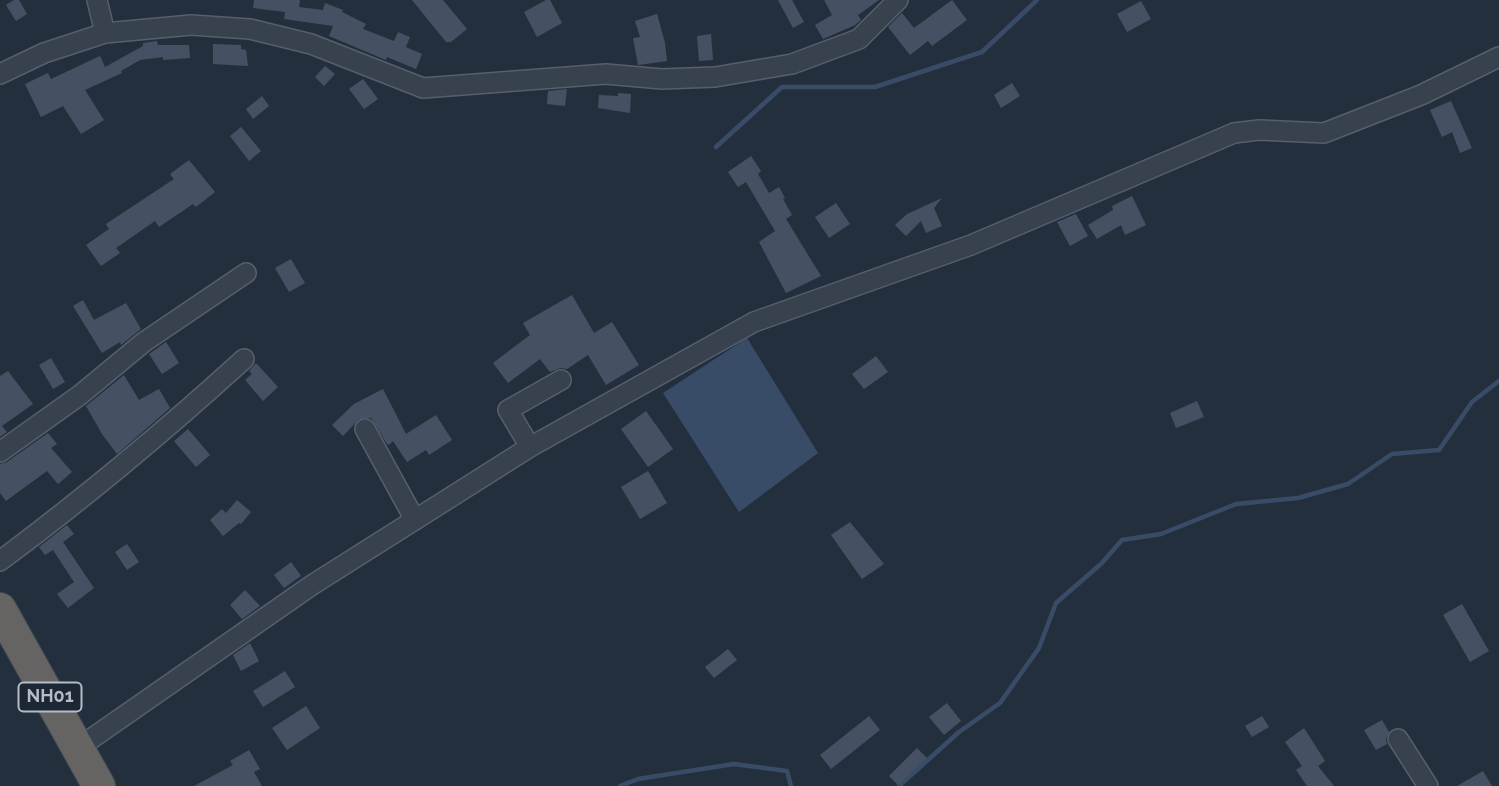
<!DOCTYPE html>
<style>
body{margin:0}
canvas{display:block;background:#242f3e}
</style>
<canvas width="1499" height="786"></canvas>
<script>
const c = document.querySelector('canvas').getContext('2d');
c.lineJoin = 'round';
function paint(path, color) { c.fillStyle = color; c.fill(path, 'evenodd'); }
function trace(path, color, width, dash) { c.strokeStyle = color; c.lineWidth = width; c.lineCap = dash ? 'butt' : 'round'; c.setLineDash(dash || []); c.stroke(path); }
function write(font, color, halo, rows, align = 'center') {
  c.font = font + ' Raleway,sans-serif'; c.lineWidth = 5; c.setLineDash([]); c.textBaseline = 'middle'; c.strokeStyle = halo; c.fillStyle = color; for (const [text, x, y, turn = 0] of rows) {
    c.save(); c.translate(x, y); c.rotate((+turn || 0) * Math.PI / 180); c.textAlign = isNaN(turn) ? turn : align; if (halo) c.strokeText(text, 0, 0); c.fillText(text, 0, 0); c.restore();
  }
}
const water = new Path2D(`
 M 747,338 L 818,453 L 739,512 L 663,393 Z`);
const stream = new Path2D(`
 M 716,147 L 782,87 L 875,87 L 982,52 L 1037,0
 M 620,786 L 638,779 L 734,764 L 787,771 L 791,786
 M 899,786 L 959,732 L 1000,703 L 1039,648 L 1056,603 L 1102,563 L 1122,540 L 1161,534 L 1236,504 L 1298,498 L 1348,484 L 1392,454 L 1439,450 L 1472,402 L 1499,381`);
const building = new Path2D(`
 M 14,0 L 19,0 L 27,14 L 16,21 L 6,5 Z
 M 254,0 L 300,0 L 299,7 L 323,10 L 325,3 L 343,10 L 342,12 L 366,24 L 363,29 L 394,41 L 398,32 L 410,37 L 406,47 L 422,54 L 416,69 L 387,57 L 386,60 L 329,36 L 333,26 L 284,19 L 285,12 L 253,8 Z
 M 412,0 L 443,0 L 467,29 L 451,42 L 446,42 Z
 M 546,0 L 550,0 L 562,23 L 537,37 L 524,12 Z
 M 778,0 L 792,0 L 804,22 L 793,28 Z
 M 824,0 L 879,0 L 858,15 L 861,20 L 855,25 L 823,39 L 815,25 L 832,15 Z
 M 952,0 L 967,20 L 932,46 L 928,41 L 910,55 L 888,27 L 902,13 L 914,28 Z
 M 1141,1 L 1151,19 L 1127,32 L 1117,14 Z
 M 657,14 L 665,43 L 667,61 L 638,65 L 633,38 L 640,37 L 635,21 Z
 M 711,34 L 713,60 L 699,61 L 697,36 Z
 M 157,41 L 158,45 L 189,45 L 190,58 L 163,60 L 163,57 L 140,60 L 121,71 L 122,73 L 85,90 L 104,120 L 81,134 L 63,106 L 41,117 L 25,84 L 48,73 L 51,79 L 100,56 L 105,67 L 143,46 L 143,43 Z
 M 213,44 L 241,45 L 241,49 L 246,50 L 248,66 L 213,64 Z
 M 325,66 L 335,74 L 324,86 L 315,77 Z
 M 363,79 L 378,99 L 364,109 L 349,89 Z
 M 1012,83 L 1020,96 L 1001,108 L 994,95 Z
 M 567,89 L 565,106 L 547,104 L 548,91 Z
 M 618,93 L 631,94 L 630,113 L 598,108 L 599,95 L 618,96 Z
 M 262,96 L 269,106 L 253,119 L 246,109 Z
 M 1451,101 L 1472,148 L 1460,153 L 1452,132 L 1442,137 L 1430,110 Z
 M 241,127 L 261,151 L 249,161 L 230,136 Z
 M 751,156 L 761,171 L 758,174 L 769,193 L 779,187 L 785,198 L 783,199 L 792,215 L 786,219 L 821,276 L 786,293 L 759,242 L 775,231 L 746,182 L 738,187 L 728,172 Z
 M 189,160 L 215,192 L 196,207 L 193,204 L 159,227 L 155,221 L 116,248 L 120,253 L 101,266 L 86,245 L 109,229 L 106,224 L 174,179 L 170,174 Z
 M 1132,196 L 1146,225 L 1125,235 L 1121,225 L 1097,239 L 1088,225 L 1113,210 L 1112,206 Z
 M 942,198 L 934,208 L 942,226 L 926,233 L 921,221 L 906,236 L 895,225 L 907,214 Z
 M 836,203 L 850,224 L 829,238 L 815,217 Z
 M 1076,214 L 1088,236 L 1070,246 L 1057,222 Z
 M 291,259 L 305,283 L 289,292 L 275,268 Z
 M 572,295 L 594,333 L 612,322 L 639,365 L 606,385 L 588,355 L 567,369 L 560,368 L 550,372 L 540,359 L 508,383 L 493,363 L 530,335 L 523,323 Z
 M 83,300 L 94,320 L 126,303 L 141,329 L 121,345 L 120,342 L 102,353 L 73,306 Z
 M 166,342 L 179,363 L 162,374 L 149,354 Z
 M 876,356 L 888,372 L 864,389 L 852,374 Z
 M 51,358 L 65,382 L 53,389 L 39,365 Z
 M 256,363 L 278,387 L 263,401 L 245,380 L 252,374 L 249,371 Z
 M 8,371 L 33,404 L 2,426 L 7,432 L 0,437 L 0,376 Z
 M 124,375 L 139,400 L 159,389 L 170,408 L 117,454 L 102,434 L 86,406 Z
 M 383,389 L 406,434 L 436,415 L 452,440 L 429,455 L 426,450 L 407,462 L 393,441 L 389,445 L 387,444 L 371,418 L 359,419 L 343,436 L 332,425 L 354,404 Z
 M 1197,401 L 1204,417 L 1176,428 L 1170,413 Z
 M 646,411 L 673,449 L 648,467 L 621,429 Z
 M 188,429 L 210,455 L 196,467 L 174,441 Z
 M 48,433 L 57,444 L 51,448 L 72,472 L 58,484 L 47,471 L 6,501 L 0,493 L 0,464 L 7,462 Z
 M 648,471 L 667,503 L 640,519 L 621,487 Z
 M 237,500 L 251,512 L 241,524 L 239,523 L 223,536 L 210,520 L 222,509 L 226,513 Z
 M 850,522 L 884,564 L 862,579 L 831,535 Z
 M 67,525 L 74,534 L 63,542 L 94,588 L 68,608 L 57,594 L 74,582 L 53,550 L 45,555 L 39,547 Z
 M 127,544 L 139,562 L 127,570 L 115,552 Z
 M 291,562 L 301,576 L 284,588 L 274,575 Z
 M 245,590 L 260,606 L 242,619 L 230,605 Z
 M 1462,604 L 1489,651 L 1470,662 L 1443,615 Z
 M 250,643 L 259,661 L 241,671 L 233,655 Z
 M 728,649 L 737,660 L 714,678 L 705,667 Z
 M 285,671 L 295,687 L 263,707 L 253,691 Z
 M 947,703 L 961,721 L 944,735 L 929,717 Z
 M 306,706 L 320,728 L 287,750 L 272,728 Z
 M 869,716 L 880,730 L 831,769 L 820,755 Z
 M 1262,716 L 1269,727 L 1252,737 L 1245,726 Z
 M 1382,720 L 1389,732 L 1386,739 L 1387,744 L 1376,750 L 1364,730 Z
 M 1304,728 L 1325,761 L 1318,766 L 1334,786 L 1307,786 L 1296,770 L 1302,766 L 1285,742 Z
 M 917,748 L 927,758 L 898,785 L 889,776 Z
 M 249,750 L 260,769 L 254,772 L 262,786 L 194,786 L 233,765 L 230,761 Z
 M 1483,771 L 1492,786 L 1457,786 Z`);
const minor = new Path2D(`
 M 97,0 L 105,33
 M 0,74 L 44,53 L 105,33 L 191,25 L 250,29 L 311,44 L 423,88 L 606,74 L 662,79 L 715,77 L 792,64 L 859,39 L 898,0
 M 365,429 L 415,520
 M 530,447 L 508,410 L 561,380
 M 0,452 L 80,395 L 144,342 L 246,273
 M 0,561 C 86,497 165,431 244,359
 M 1398,739 L 1428,786
 M 78,748 L 312,585 L 530,447 L 754,322 L 971,245 L 1234,133 L 1259,130 L 1324,133 L 1421,95 L 1499,57`);
const trunk = new Path2D(`
 M 0,609 L 99,786`);
const shields = [
 [50,697,63]
];
const shieldNames = [
 ["NH01",50,697]
];
paint(water, '#394c67');
trace(stream, '#394c67', 4.5);
paint(building, '#455162');
trace(minor, '#565f6c', 22);
trace(trunk, '#434c59', 34);
trace(minor, '#38414e', 19);
trace(trunk, '#656462', 32);
for (const [x, y, w] of shields) { const box = new Path2D(); box.roundRect(x - w / 2, y - 14.5, w, 29, 5); c.fillStyle = '#1d2633'; c.fill(box); trace(box, '#b4bcc9', 2); }
write('bold 18px', '#b4bcc9', null, shieldNames);
</script>
